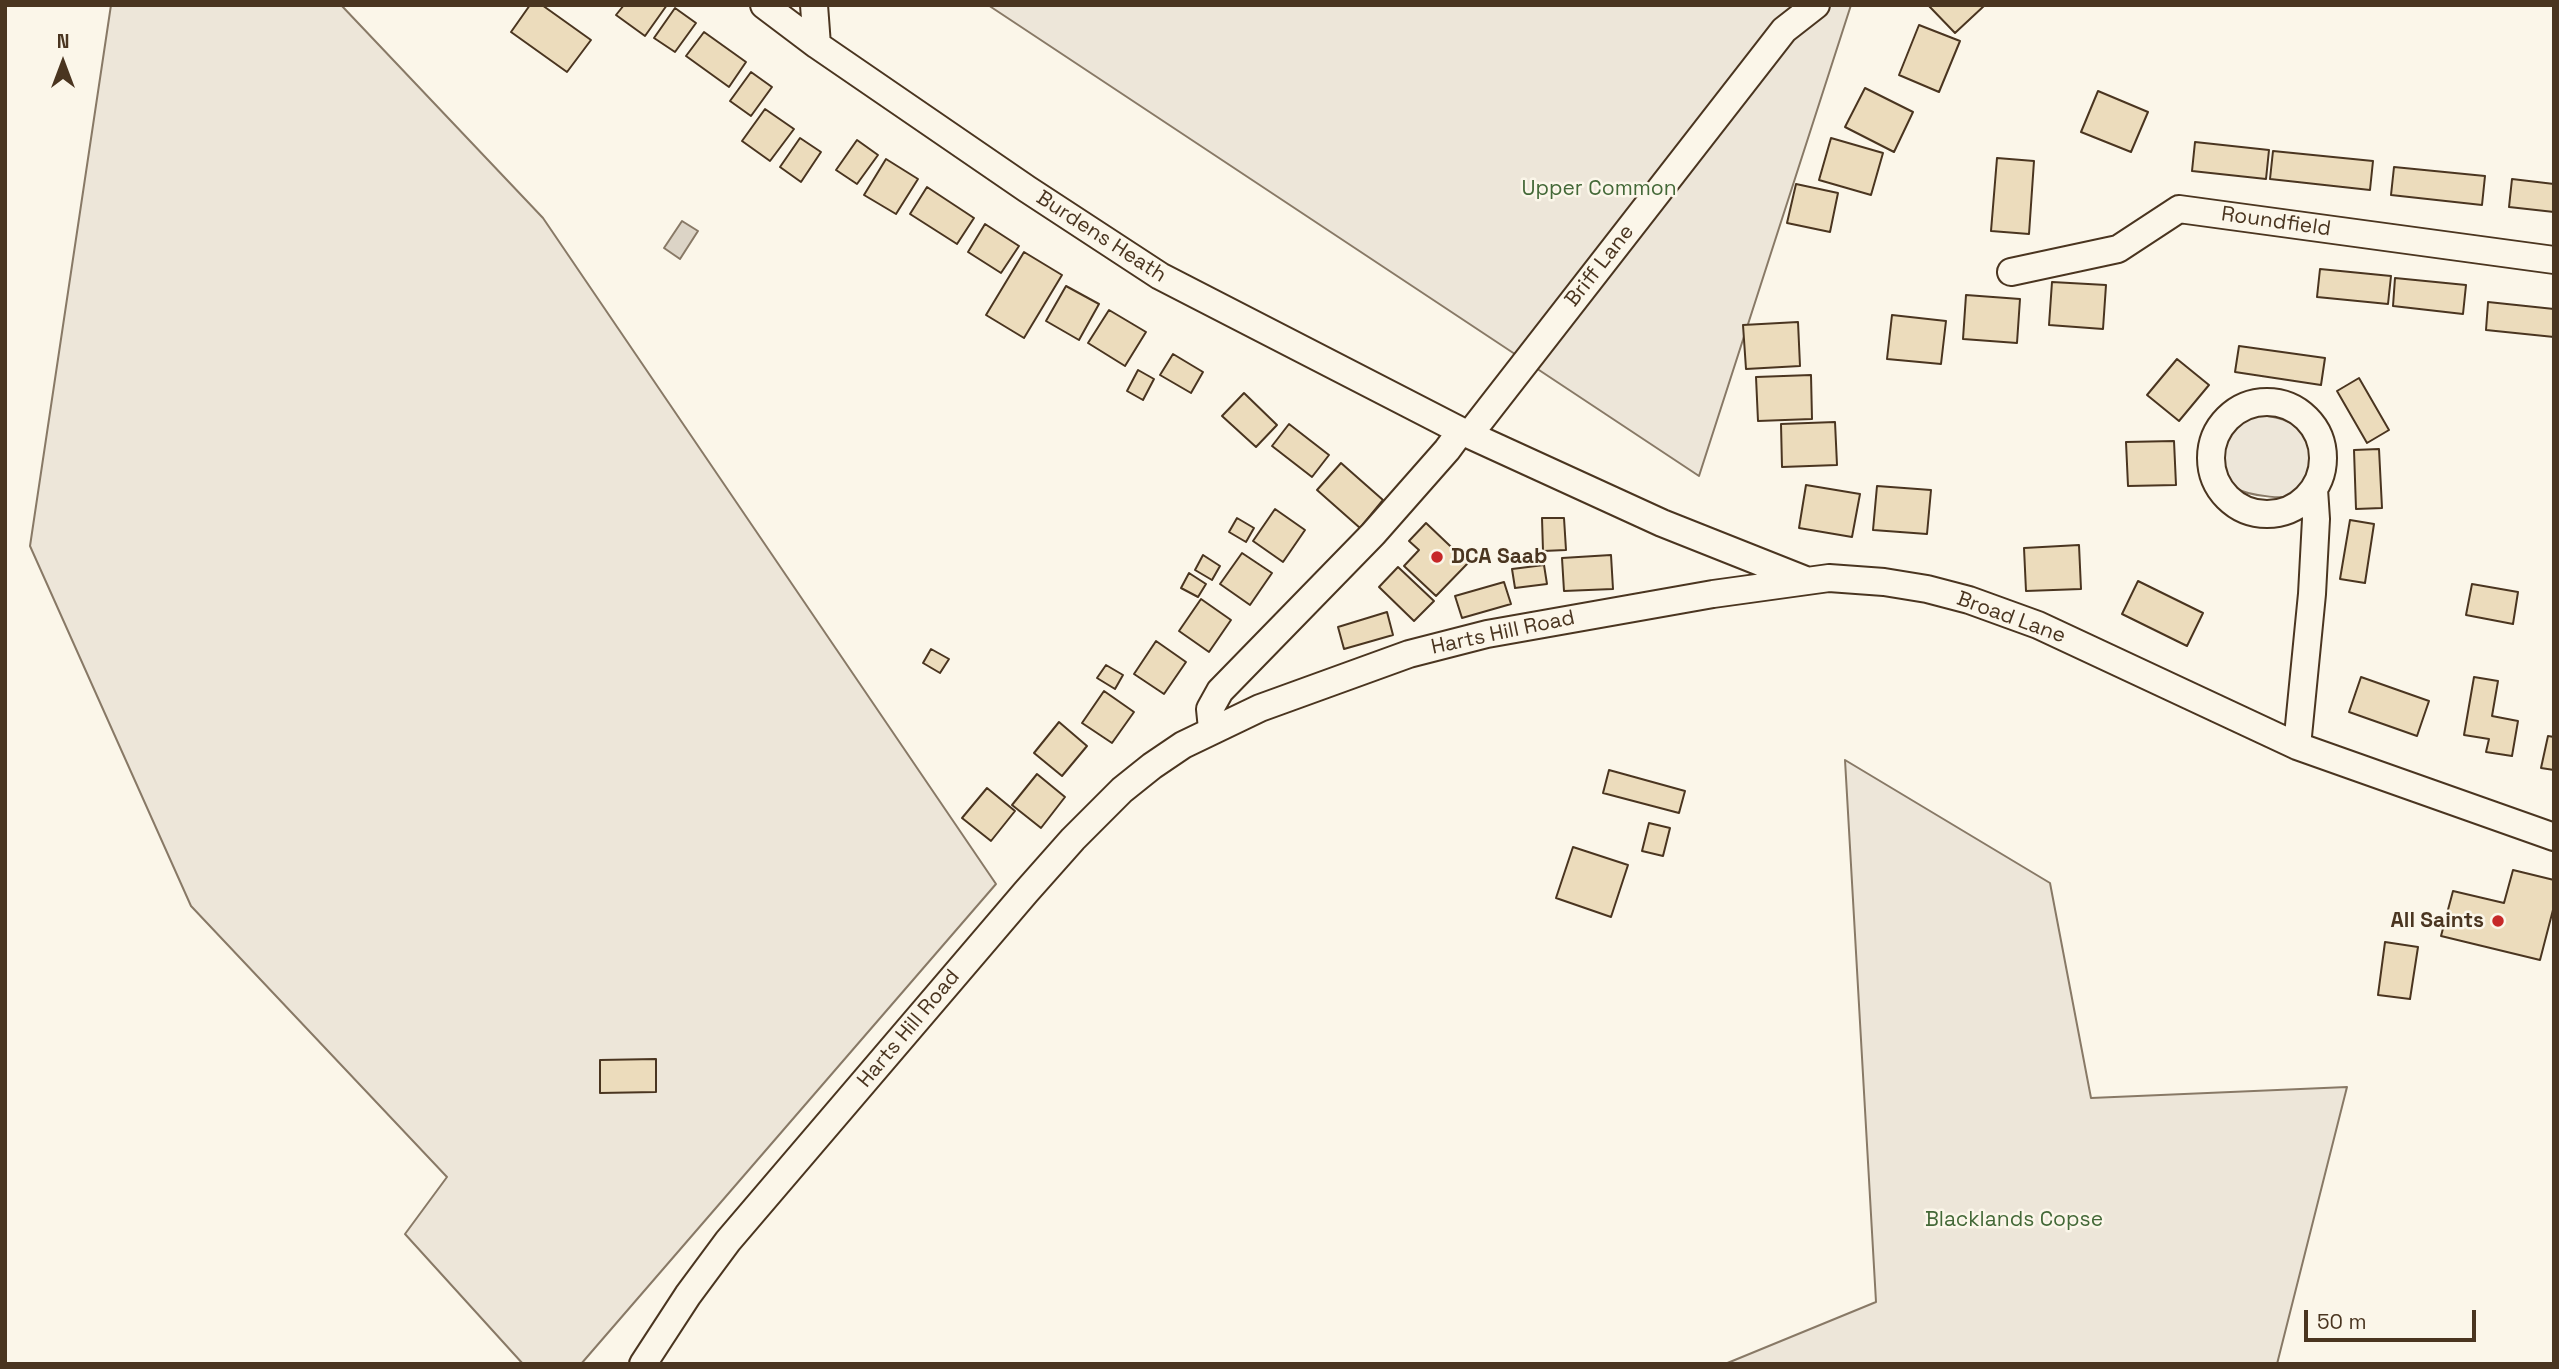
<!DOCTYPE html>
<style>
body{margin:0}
#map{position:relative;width:2559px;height:1369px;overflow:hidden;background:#fbf6e9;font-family:"Space Grotesk",sans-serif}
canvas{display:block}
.frame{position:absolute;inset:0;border:7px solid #4a3520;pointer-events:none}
.north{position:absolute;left:28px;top:28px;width:70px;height:70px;-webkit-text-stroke:5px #fbf6e9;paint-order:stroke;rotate:0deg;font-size:19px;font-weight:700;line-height:28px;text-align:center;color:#4a3520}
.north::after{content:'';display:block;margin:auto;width:24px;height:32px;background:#4a3520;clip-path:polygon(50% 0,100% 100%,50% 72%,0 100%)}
.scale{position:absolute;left:2304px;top:1310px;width:172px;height:32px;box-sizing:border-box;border:4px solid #4a3520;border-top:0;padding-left:9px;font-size:21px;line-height:24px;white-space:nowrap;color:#4a3520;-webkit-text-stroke:5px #fbf6e9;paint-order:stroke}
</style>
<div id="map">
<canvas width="2559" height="1369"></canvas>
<div class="frame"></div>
<div class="north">N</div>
<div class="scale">50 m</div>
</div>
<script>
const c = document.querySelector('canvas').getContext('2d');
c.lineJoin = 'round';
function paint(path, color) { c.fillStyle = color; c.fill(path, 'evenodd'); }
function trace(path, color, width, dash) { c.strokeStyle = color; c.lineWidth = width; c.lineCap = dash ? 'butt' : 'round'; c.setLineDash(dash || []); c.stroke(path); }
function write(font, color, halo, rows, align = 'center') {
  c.font = font + ' "Space Grotesk",sans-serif'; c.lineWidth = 5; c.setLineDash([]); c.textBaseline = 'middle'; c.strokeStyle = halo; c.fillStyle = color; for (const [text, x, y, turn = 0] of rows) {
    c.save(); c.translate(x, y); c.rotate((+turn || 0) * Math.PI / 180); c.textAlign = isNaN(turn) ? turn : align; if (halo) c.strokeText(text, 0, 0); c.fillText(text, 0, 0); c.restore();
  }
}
const green = new Path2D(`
 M 111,5 L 341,5 L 543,218 L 996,884 L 581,1364 L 523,1364 L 405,1234 L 447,1177 L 191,906 L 30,546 Z
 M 988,5 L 1851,5 L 1699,476 Z
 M 2252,415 C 2284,415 2311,426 2311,463 C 2311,472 2310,481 2304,489 C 2293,504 2247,495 2232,487 C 2227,484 2223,480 2219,477 C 2210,441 2217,428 2252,415 Z
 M 1845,760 L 2050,883 L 2091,1098 L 2347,1087 L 2277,1364 L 1725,1364 L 1876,1302 Z`);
const water = new Path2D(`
 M 682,221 L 698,231 L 680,259 L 664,248 Z`);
const building = new Path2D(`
 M 530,5 L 542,5 L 591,40 L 567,72 L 511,32 Z
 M 624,5 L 667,5 L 645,36 L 616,15 Z
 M 1928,5 L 1985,5 L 1955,33 Z
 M 675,8 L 696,23 L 675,52 L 654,38 Z
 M 1919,25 L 1960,41 L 1939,92 L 1899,75 Z
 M 704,32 L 746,62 L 729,87 L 686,56 Z
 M 751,72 L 772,87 L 751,116 L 730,101 Z
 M 1865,88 L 1913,112 L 1894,152 L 1845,127 Z
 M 2098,91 L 2148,112 L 2131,152 L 2081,132 Z
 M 765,109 L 794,129 L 770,161 L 742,141 Z
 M 800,138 L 821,152 L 801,182 L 780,167 Z
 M 1831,138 L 1883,153 L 1871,195 L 1819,180 Z
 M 857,140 L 878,155 L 857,184 L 836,170 Z
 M 2195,142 L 2269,150 L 2266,179 L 2192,171 Z
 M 2273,151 L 2373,161 L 2370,190 L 2270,179 Z
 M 1997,158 L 2034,161 L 2029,234 L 1991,231 Z
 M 886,159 L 918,179 L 896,214 L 864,195 Z
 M 2394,167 L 2485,176 L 2482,205 L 2391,195 Z
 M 2512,179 L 2554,184 L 2554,212 L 2509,207 Z
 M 1796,184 L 1838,193 L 1830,232 L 1787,223 Z
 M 927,187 L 974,218 L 957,244 L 910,214 Z
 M 985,224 L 1019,246 L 1001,273 L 968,252 Z
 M 1024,252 L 1062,275 L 1024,338 L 986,315 Z
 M 2320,269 L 2391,276 L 2388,304 L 2317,297 Z
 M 2395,278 L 2466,285 L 2463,314 L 2393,306 Z
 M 2052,282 L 2106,285 L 2103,329 L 2049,325 Z
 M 1066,286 L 1099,304 L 1079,340 L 1046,321 Z
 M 1966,295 L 2020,299 L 2017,343 L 1963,339 Z
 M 2488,302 L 2554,309 L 2554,337 L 2486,330 Z
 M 1109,310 L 1146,332 L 1125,366 L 1088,343 Z
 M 1892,315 L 1946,321 L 1941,364 L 1887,359 Z
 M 1798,322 L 1800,366 L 1746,369 L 1743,325 Z
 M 2239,346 L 2325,358 L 2321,385 L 2235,372 Z
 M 1173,354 L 1203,372 L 1191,393 L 1160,375 Z
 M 2177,359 L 2209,385 L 2179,421 L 2147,395 Z
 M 1138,370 L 1154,379 L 1143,400 L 1127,391 Z
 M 1811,375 L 1812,419 L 1758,421 L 1756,377 Z
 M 2359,378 L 2389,430 L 2367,443 L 2337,391 Z
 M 1244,393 L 1277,425 L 1256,447 L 1222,416 Z
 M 1835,422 L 1837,465 L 1782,467 L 1781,424 Z
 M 1289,424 L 1329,455 L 1312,477 L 1272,446 Z
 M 2174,441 L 2176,485 L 2128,486 L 2126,442 Z
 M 2379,449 L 2382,508 L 2356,509 L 2354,450 Z
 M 1341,463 L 1383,500 L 1360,528 L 1317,490 Z
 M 1806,485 L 1860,494 L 1852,537 L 1799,528 Z
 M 1877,486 L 1931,490 L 1927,534 L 1873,530 Z
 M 1275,509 L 1305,530 L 1283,562 L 1253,541 Z
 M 1237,518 L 1254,528 L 1246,542 L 1229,532 Z
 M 1542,518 L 1564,518 L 1566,550 L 1543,551 Z
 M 2350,520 L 2374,524 L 2365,583 L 2340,579 Z
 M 1426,523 L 1468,563 L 1436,596 L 1404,566 L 1419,550 L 1409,541 Z
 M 2079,545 L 2081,589 L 2026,591 L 2024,548 Z
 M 1242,553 L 1272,573 L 1250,605 L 1220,584 Z
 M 1203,555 L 1220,566 L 1212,580 L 1195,570 Z
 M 1611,555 L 1613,589 L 1564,591 L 1562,558 Z
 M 1544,565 L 1547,584 L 1515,588 L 1512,569 Z
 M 1398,567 L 1434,601 L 1414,621 L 1379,587 Z
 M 1189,573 L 1206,584 L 1198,597 L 1181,588 Z
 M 2138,581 L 2203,613 L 2187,646 L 2122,614 Z
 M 1504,582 L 1511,604 L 1462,618 L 1455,596 Z
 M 2472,584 L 2518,592 L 2513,624 L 2466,615 Z
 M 1201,599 L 1231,620 L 1209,652 L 1179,631 Z
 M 1387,612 L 1393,635 L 1344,649 L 1338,627 Z
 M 1156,641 L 1186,662 L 1164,694 L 1134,674 Z
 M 931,649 L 949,659 L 940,673 L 923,663 Z
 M 1106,665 L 1123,675 L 1115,689 L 1097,678 Z
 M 2361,677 L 2429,701 L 2417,736 L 2349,712 Z
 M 2474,677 L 2498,681 L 2492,716 L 2518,721 L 2512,756 L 2486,752 L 2489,739 L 2464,735 Z
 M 1104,691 L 1134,712 L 1112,743 L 1082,723 Z
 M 1059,722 L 1087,746 L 1062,776 L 1034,753 Z
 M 2548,736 L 2554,737 L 2554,770 L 2541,768 Z
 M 1609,770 L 1685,791 L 1679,813 L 1603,793 Z
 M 1037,774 L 1065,797 L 1041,828 L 1012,805 Z
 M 987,788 L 1015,811 L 991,841 L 962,818 Z
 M 1649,823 L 1670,828 L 1663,856 L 1642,851 Z
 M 1573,847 L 1628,865 L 1611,917 L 1556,898 Z
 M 2513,870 L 2554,880 L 2554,906 L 2540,960 L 2441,936 L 2453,891 L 2504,903 Z
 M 2385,942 L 2418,947 L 2410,999 L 2378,995 Z
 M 656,1059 L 656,1092 L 600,1093 L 600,1060 Z`);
const minor = new Path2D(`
 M 764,5 L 817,45 L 1027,189 L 1160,276 L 1461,431 L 1662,523 L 1803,579
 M 814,5 L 817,45
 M 2011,272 L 2118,249 L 2179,209 L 2554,260
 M2211 458a56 56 0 1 1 112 0a56 56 0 1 1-112 0Z
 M 1469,435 L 1784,30 L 1816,5
 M 1212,729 L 1210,709 L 1220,691 L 1373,534 L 1447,450 L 1461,431
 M 2297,746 L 2312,594 L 2316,519 L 2314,489
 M 643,1364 L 688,1295 L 728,1241 L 1026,892 L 1073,839 L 1122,790 L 1152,766 L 1183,745 L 1260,708 L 1409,654 L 1487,634 L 1713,594 L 1829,578 L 1884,582 L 1927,589 L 1969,600 L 2038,625 L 2297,746 L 2554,837`);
const markers = [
 [1437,557,7,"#c62828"],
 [2498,921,7,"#c62828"]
];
const parkNames = [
 ["Upper Common",1599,189],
 ["Blacklands Copse",2014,1220]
];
const streetNames = [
 ["Roundfield",2276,222,8],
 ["Burdens Heath",1101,237,33],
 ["Briff Lane",1600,266,-52],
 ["Broad Lane",2011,618,20],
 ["Harts Hill Road",1503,633,-12],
 ["Harts Hill Road",909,1029,-50]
];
const poiNames = [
 ["DCA Saab",1451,557],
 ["All Saints",2484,921,"right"]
];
paint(green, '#ede6d9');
trace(green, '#887966', 2);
paint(water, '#dcd4c6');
trace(water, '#887966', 2);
paint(building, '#ecdcbc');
trace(building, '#4a3520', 2);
trace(minor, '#4a3520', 30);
trace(minor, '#fbf6e9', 26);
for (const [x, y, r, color] of markers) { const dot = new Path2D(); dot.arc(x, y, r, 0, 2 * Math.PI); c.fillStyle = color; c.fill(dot); trace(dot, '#fbf6e9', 2.5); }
write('21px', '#436837', '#fbf6e9', parkNames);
write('21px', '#4a3520', '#fbf6e9', streetNames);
write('bold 21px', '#4a3520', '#fbf6e9', poiNames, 'left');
</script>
